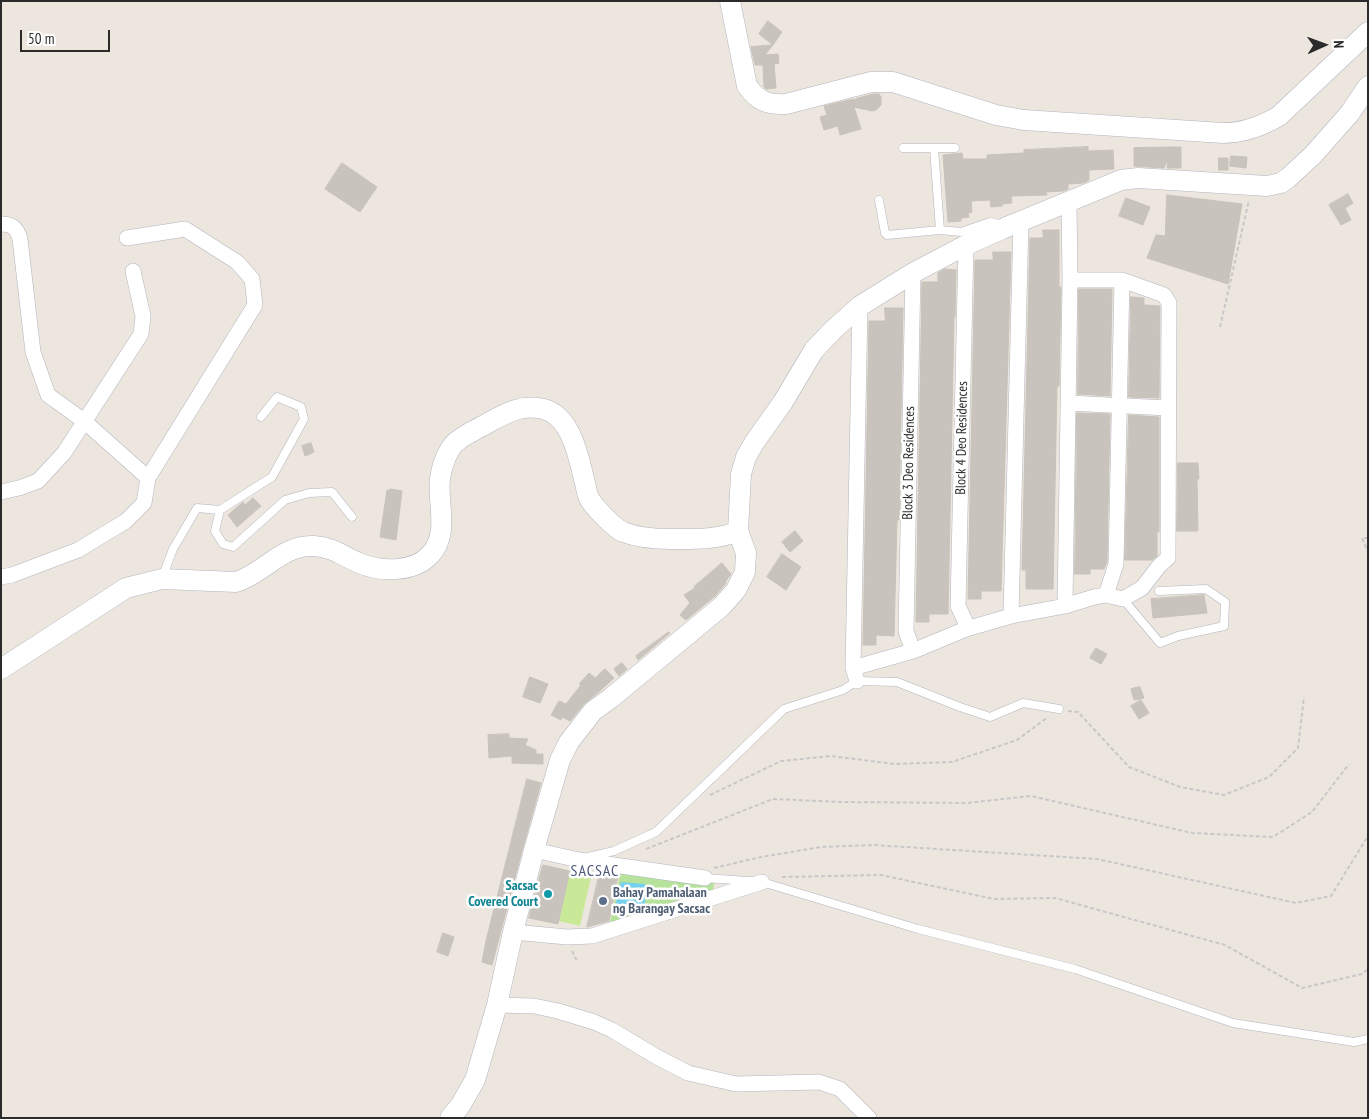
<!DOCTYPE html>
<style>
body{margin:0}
#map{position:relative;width:1369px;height:1119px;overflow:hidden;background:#ede6de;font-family:"PT Sans Narrow",sans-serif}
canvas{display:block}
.frame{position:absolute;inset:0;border:2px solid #2b2b2b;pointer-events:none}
.north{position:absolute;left:1299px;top:20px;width:50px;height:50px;-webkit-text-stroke:4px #fff;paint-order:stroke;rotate:88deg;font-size:14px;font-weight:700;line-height:20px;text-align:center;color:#2b2b2b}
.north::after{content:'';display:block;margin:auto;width:18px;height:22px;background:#2b2b2b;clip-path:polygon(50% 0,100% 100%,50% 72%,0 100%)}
.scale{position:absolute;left:20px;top:30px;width:90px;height:22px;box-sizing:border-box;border:2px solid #2b2b2b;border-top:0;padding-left:6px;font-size:15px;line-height:18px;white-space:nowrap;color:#2b2b2b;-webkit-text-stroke:4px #fff;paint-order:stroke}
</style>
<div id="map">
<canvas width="1369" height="1119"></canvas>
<div class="frame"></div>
<div class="north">N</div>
<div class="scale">50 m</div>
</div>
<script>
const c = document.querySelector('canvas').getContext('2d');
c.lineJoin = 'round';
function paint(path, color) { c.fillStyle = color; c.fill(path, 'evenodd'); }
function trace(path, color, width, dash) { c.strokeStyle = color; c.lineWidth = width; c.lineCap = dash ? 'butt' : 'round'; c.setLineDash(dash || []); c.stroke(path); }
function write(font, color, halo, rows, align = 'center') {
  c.font = font + ' "PT Sans Narrow",sans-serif'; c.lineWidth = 5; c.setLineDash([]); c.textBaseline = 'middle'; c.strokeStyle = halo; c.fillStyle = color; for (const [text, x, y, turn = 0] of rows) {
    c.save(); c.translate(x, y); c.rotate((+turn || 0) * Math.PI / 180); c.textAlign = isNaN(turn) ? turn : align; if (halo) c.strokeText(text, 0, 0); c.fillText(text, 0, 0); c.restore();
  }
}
const green = new Path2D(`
 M 620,874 L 714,883 L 713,894 L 609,927 Z`);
const pitch = new Path2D(`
 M 570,872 L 591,877 L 580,926 L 559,921 Z`);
const water = new Path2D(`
 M 621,882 L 645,884 L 645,905 L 614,911 Z`);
const building = new Path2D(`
 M 768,21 L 782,32 L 773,45 L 759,34 Z
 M 773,45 L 765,55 L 778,54 L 779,63 L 774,64 L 776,88 L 766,89 L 764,87 L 763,65 L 755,65 L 751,47 Z
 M 873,94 L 879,94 L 881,97 L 881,105 L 876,110 L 872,111 L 854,107 L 861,129 L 840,135 L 838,126 L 824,130 L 820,117 L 827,115 L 824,106 L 853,99 L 854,100 L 858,98 Z
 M 1088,147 L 1088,151 L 1113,150 L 1114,169 L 1089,170 L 1089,180 L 1083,183 L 1068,184 L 1068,189 L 1063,191 L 1046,192 L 1047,195 L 1011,196 L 1012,203 L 1002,204 L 1002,206 L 991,207 L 990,200 L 971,201 L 972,212 L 968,213 L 969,217 L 961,218 L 961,221 L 948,222 L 943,155 L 962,153 L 963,159 L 987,159 L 987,155 L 1024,153 L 1024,150 Z
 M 1172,147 L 1181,147 L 1181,168 L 1167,168 L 1168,159 L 1164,168 L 1134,166 L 1134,148 Z
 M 1231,156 L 1247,157 L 1246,168 L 1230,166 Z
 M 1219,158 L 1228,158 L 1228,170 L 1219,170 Z
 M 342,163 L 377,187 L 360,212 L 325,189 Z
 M 1348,194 L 1353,203 L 1345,208 L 1351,220 L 1341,225 L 1329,205 Z
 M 1167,195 L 1242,204 L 1228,284 L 1147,258 L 1156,235 L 1165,236 Z
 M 1126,198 L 1150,207 L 1143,225 L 1119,216 Z
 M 1043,230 L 1059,230 L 1059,287 L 1061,287 L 1059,386 L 1057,386 L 1053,589 L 1026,589 L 1026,570 L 1022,570 L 1030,238 L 1043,238 Z
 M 993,252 L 1011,252 L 1001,591 L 981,591 L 981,599 L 968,599 L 975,260 L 993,260 Z
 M 945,269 L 956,270 L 955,317 L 954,317 L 948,614 L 929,614 L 929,622 L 916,622 L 922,282 L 938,282 L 938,273 Z
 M 1079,289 L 1112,289 L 1110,396 L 1078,394 Z
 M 1131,297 L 1144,298 L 1144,305 L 1160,306 L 1159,398 L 1129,397 Z
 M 885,308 L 903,308 L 899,520 L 897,520 L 894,636 L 876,635 L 876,645 L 863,645 L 869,321 L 885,321 Z
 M 1077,413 L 1110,414 L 1107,562 L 1104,569 L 1090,569 L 1090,574 L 1075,574 Z
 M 1129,415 L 1159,417 L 1159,532 L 1157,532 L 1157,556 L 1152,560 L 1125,560 Z
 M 311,443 L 314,452 L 305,456 L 302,446 Z
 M 1178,463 L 1198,463 L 1199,479 L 1197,479 L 1198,531 L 1177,531 Z
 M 390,489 L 402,491 L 396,540 L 380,537 L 387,490 L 390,491 Z
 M 253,498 L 261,506 L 237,527 L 228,515 L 243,502 L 245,505 Z
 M 795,531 L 803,541 L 790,552 L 782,542 Z
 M 782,554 L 801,567 L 786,590 L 767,577 Z
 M 722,563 L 731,574 L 726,581 L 726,583 L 715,596 L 686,620 L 680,615 L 690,603 L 684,595 L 695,588 L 694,587 Z
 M 1204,595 L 1207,613 L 1153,618 L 1151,599 Z
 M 669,632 L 670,633 L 638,660 L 636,656 Z
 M 1096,648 L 1107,654 L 1101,664 L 1090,658 Z
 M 622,663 L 627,669 L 619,676 L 614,669 Z
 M 605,669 L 614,678 L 601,690 L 584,704 L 570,721 L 562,717 L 561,720 L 551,715 L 559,701 L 566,704 L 581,685 L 579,684 L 589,673 L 595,678 Z
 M 530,677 L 548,684 L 540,703 L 523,697 Z
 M 1140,687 L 1144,698 L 1134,700 L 1131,689 Z
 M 1141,700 L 1149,713 L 1139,719 L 1131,706 Z
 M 509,734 L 509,738 L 528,739 L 525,745 L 536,750 L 536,754 L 543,754 L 543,764 L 512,763 L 512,756 L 489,758 L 488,735 Z
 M 527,779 L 541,783 L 523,847 L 492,965 L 482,962 L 486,941 Z
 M 543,865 L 570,871 L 558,924 L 529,918 Z
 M 600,872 L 618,876 L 609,921 L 587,927 Z
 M 443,933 L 454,937 L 448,956 L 437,952 Z`);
const path = new Path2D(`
 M 1220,327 L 1249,200
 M 1368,538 L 1362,538 L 1368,552
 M 1068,711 L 1078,712 L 1129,767 L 1180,787 L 1224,795 L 1269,777 L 1298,748 L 1304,697
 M 710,795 L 781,761 L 831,756 L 895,764 L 952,762 L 1017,740 L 1048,717
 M 646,849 L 773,799 L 841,802 L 967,803 L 1031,796 L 1192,833 L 1273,837 L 1312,812 L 1349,764
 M 714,868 L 761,857 L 821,847 L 873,845 L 1097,859 L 1296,903 L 1331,896 L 1368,836
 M 782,877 L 881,875 L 994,899 L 1055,898 L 1225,945 L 1302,988 L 1362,974 L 1368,969
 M 572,951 L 577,961`);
const lane = new Path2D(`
 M 903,148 L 955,148
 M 934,148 L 940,230
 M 879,200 L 885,233 L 887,235 L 940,230 L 961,232 L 990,222 L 998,224 L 1001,228
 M 261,417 L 277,397 L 301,407 L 304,419 L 272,477 L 220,510 L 215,531 L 223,544 L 233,547 L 285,500 L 309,493 L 332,492 L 352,517
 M 162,578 L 173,549 L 197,508 L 220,510
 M 1123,599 L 1160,643 L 1178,636 L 1224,626 L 1225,602 L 1206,589 L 1159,591
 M 588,857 L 614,851 L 656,832 L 784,709 L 843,690 L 857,681 L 897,682 L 960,707 L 990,717 L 1023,703 L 1059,709
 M 705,878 L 762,882 L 918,929 L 1075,969 L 1233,1023 L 1354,1042 L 1368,1039`);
const street = new Path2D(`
 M 1,224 C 12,224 17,228 20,239 L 33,352 L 48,395 L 84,421 L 148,478 L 144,503 L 126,521 L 78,550 L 12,575 L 1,577
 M 127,238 L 185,229 L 237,262 L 252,279 L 255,305 L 148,478
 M 1068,403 L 1168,408
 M 1,492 L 19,488 L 38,481 L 64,453 L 141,334 L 143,316 L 133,271
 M 1106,595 L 1116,564 L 1122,280
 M 1065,606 L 1070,280 L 1069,202
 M 1011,616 L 1021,221
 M 966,629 L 965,621 L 958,606 L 966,245
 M 913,651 L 906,631 L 913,273
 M 853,668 L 860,306
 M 857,681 L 853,668 L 913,651 L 966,629 L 1011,616 L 1065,606 L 1094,597 L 1106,595 L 1123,599 L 1142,588 L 1159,566 L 1168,558 L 1169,303 L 1164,295 L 1122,280 L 1070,280
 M 534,850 L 579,860 L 705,878
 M 513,932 L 567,937 L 592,936 L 762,882
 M 497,1005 L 534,1006 L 558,1011 L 594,1022 L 612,1030 L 657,1057 L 688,1073 L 736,1084 L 819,1082 L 840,1089 L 869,1118`);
const secondary = new Path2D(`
 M 730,1 L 747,86 C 758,101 767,105 786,104 L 871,82 L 893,82 L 996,115 L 1024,120 L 1223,133 C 1244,133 1262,126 1279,116 L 1368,32
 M 1,669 L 126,588 L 162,579 L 236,582 C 263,574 283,544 314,546 C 332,547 343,556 359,563 C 380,572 413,573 430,555 C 450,534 437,504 440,479 C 441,471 443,464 446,457 C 449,451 451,446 456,442 C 465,434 476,430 486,424 C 503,415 518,405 538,408 C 570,411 578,454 584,479 C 586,485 586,492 589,498 C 593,506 614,528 623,532 C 639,538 654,539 671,539 C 693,539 718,540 738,531
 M 450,1118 L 460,1106 L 475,1080 L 497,1005 L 513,932 L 534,850 L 560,760 L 569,742 L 593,711 L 611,698 L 722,606 L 736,590 L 745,572 L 746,553 L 738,531 L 741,474 L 746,457 L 754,443 L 783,402 L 814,350 L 833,330 L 860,306 L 913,273 L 966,245 L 1002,229 L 1121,180 L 1138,178 L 1267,186 L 1281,183 L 1288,178 L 1313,155 L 1350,113 L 1368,86`);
const markers = [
 [548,894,5,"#0f9aa8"],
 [603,901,5,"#5c6f8a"]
];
const streetNames = [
 ["Block 4 Deo Residences",962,438,-89],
 ["Block 3 Deo Residences",909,463,-89]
];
const cultureNames = [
 ["Sacsac",538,886],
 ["Covered Court",538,902]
];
const serviceNames = [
 ["Bahay Pamahalaan",613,893],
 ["ng Barangay Sacsac",613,909]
];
const quarterNames = [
 ["SACSAC",595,871]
];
paint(green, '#b6e29c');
paint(pitch, '#c9e998');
paint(water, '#74d0ec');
paint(building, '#c8c3bd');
trace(building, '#c8c2b8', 1);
trace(lane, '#b1b5be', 9);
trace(street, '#b1b5be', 16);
trace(secondary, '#b1b5be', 21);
trace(path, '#c8c8c8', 2, [4, 2.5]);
trace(lane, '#fff', 8);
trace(street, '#fff', 15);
trace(secondary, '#fff', 20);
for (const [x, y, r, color] of markers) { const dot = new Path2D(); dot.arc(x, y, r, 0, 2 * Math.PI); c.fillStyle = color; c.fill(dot); trace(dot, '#fff', 2); }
write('14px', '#2b2b2b', '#fff', streetNames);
write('bold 14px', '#0d838f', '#fff', cultureNames, 'right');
write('bold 14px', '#4e5e75', '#fff', serviceNames, 'left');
c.letterSpacing = '1px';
write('16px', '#4d577b', '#fff', quarterNames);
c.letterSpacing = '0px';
</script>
